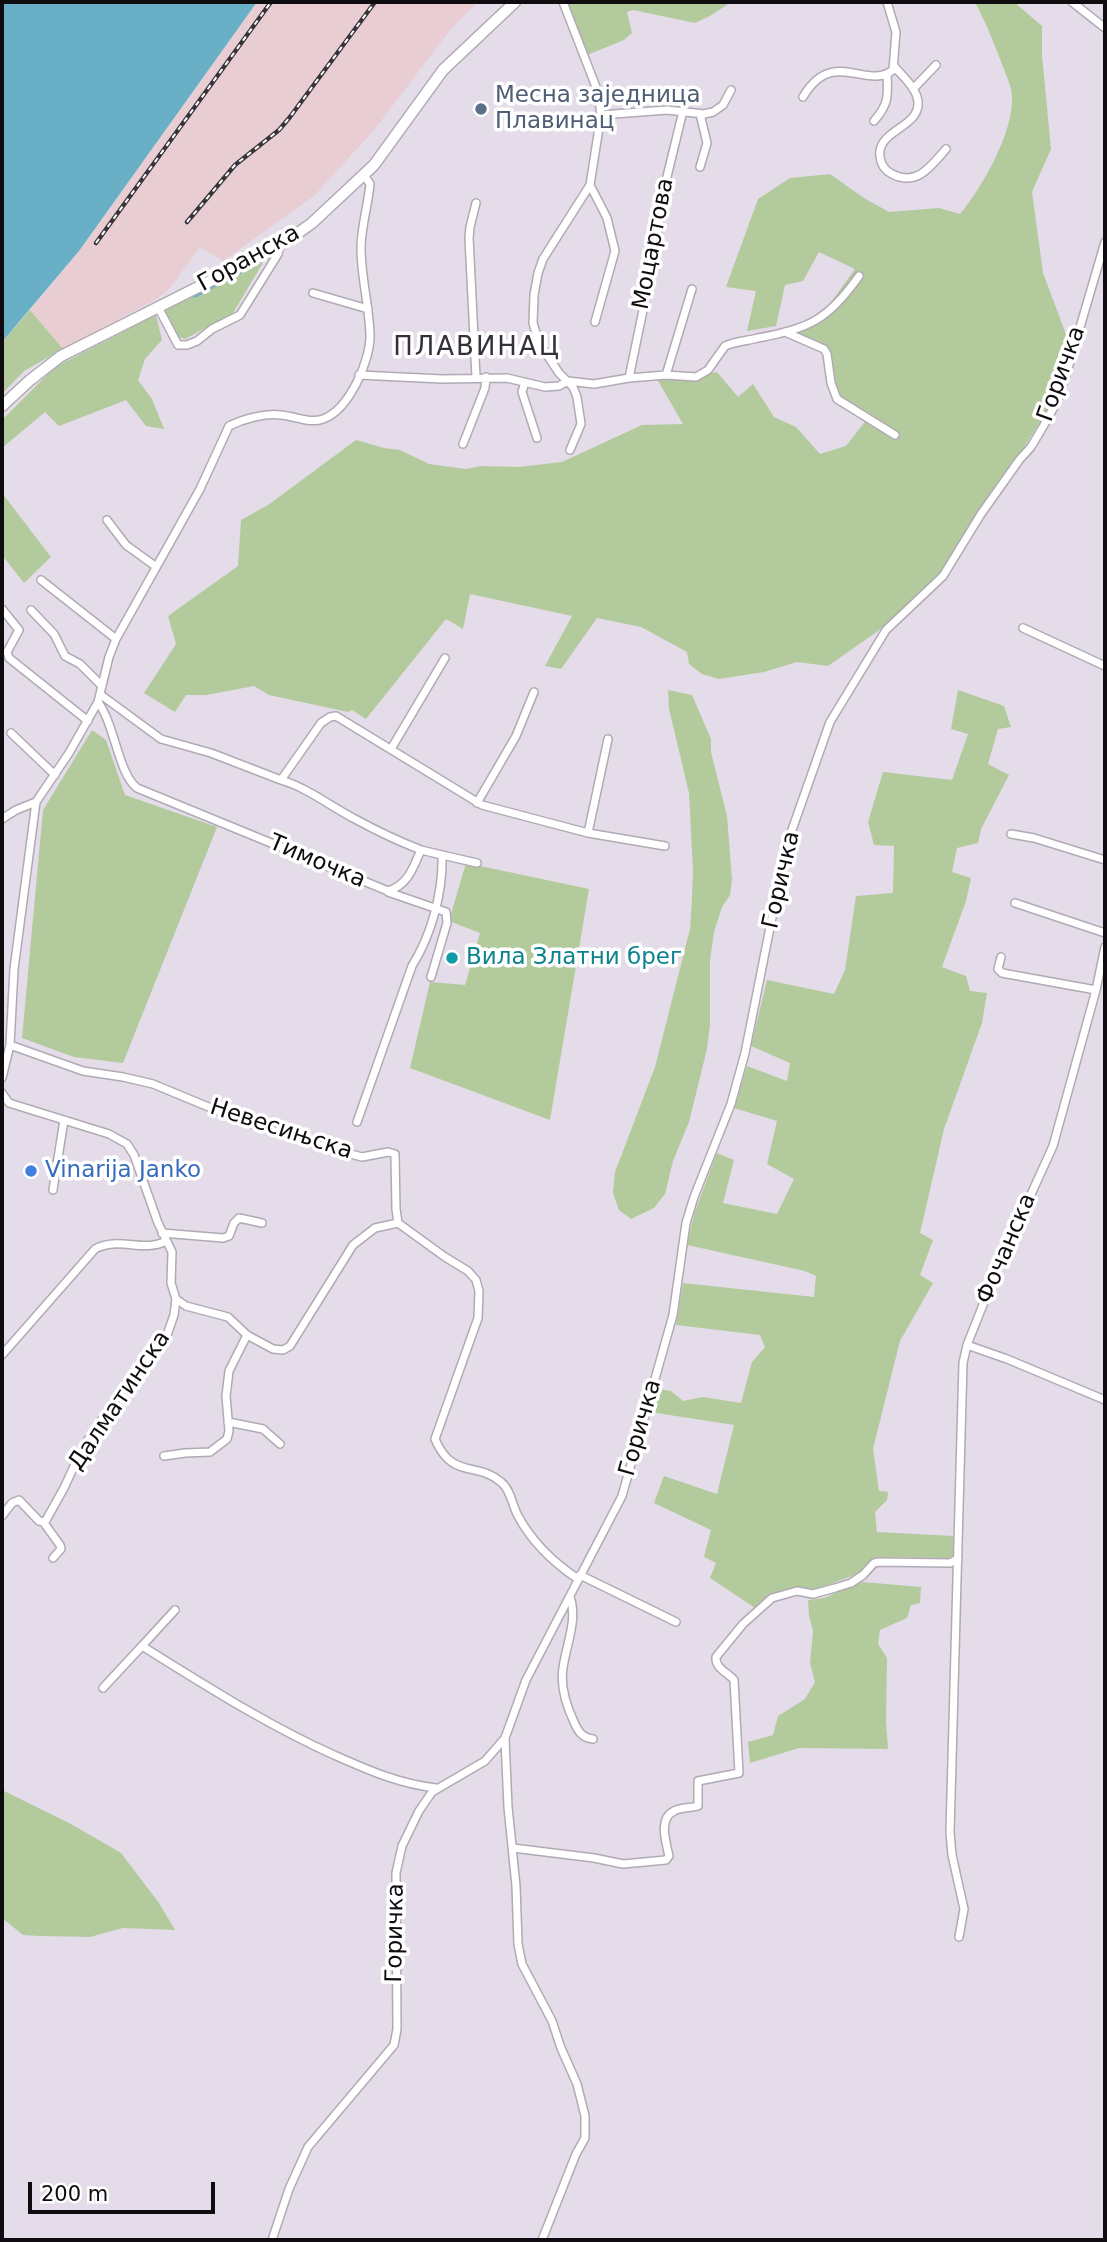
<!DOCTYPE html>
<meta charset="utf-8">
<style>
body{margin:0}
#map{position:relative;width:1107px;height:2242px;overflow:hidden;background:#e4dce8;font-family:"DejaVu Sans",sans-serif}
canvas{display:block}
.frame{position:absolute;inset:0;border:4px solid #0f0c10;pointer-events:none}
.scale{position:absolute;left:28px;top:2182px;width:187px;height:32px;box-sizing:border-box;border:4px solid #0f0c10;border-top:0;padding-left:9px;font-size:21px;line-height:24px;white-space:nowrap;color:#0f0c10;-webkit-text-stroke:5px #fff;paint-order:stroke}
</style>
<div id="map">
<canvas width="1107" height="2242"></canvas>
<div class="frame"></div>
<div class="scale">200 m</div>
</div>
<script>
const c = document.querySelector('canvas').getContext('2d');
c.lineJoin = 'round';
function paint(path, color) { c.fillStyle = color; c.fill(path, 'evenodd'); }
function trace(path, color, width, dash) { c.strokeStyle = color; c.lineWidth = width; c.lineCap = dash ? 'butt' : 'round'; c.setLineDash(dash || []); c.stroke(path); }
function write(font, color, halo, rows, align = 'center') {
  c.font = font + ' "DejaVu Sans",sans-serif'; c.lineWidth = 7; c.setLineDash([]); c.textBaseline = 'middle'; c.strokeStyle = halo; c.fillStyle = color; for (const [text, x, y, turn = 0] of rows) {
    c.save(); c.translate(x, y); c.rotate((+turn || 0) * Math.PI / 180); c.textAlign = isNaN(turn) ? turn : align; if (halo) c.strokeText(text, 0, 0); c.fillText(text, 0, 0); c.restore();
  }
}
const industrial = new Path2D(`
 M 257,2 L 478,2 L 450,30 L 375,129 L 314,196 L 223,261 L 200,247 L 170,288 L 158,298 L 63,349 L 30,310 L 79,251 Z`);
const green = new Path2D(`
 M 567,2 L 731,2 L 710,16 L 695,23 L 633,10 L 627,12 L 632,33 L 624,40 L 587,55 Z
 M 975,2 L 1014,2 L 1042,26 L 1042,55 L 1051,149 L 1032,192 L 1043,273 L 1070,345 L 1051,405 L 950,563 L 885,626 L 828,666 L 797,662 L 764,672 L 719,679 L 702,674 L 689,664 L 687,652 L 641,627 L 597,618 L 561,669 L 545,666 L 572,616 L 470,594 L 463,629 L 446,619 L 366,719 L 352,710 L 348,712 L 269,695 L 254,686 L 206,695 L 186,695 L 175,712 L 144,693 L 176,644 L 168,616 L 238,566 L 241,520 L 268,505 L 356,440 L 384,448 L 400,450 L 429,464 L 466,469 L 481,466 L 518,467 L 562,462 L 642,425 L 683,424 L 657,379 L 717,372 L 738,397 L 753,384 L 774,417 L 796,427 L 820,454 L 846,446 L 871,414 L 839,397 L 827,348 L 794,332 L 824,312 L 855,269 L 819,252 L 803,281 L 785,285 L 776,326 L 747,331 L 756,291 L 726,287 L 758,199 L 790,178 L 830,174 L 864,198 L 889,212 L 939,208 L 960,214 C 982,188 1013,133 1012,98 C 1012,88 1008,80 1005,72 C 996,48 987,25 975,2 Z
 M 267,256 L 233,313 L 185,339 L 175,336 L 164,310 L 232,276 Z
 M 30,310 L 63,349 L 24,371 L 2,394 L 2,342 Z
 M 156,315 L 162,340 L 145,359 L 138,380 L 152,399 L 164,429 L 146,426 L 126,400 L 59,426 L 45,412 L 2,448 L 2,420 L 55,367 Z
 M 2,493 L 51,557 L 24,583 L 2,555 Z
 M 668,690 L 692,695 L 711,739 L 711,752 L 727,816 L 732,880 L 730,895 L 722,907 L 714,932 L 710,960 L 710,1025 L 707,1049 L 689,1122 L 673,1161 L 665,1194 L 654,1208 L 631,1219 L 619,1210 L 613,1193 L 615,1172 L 655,1067 L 690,929 L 692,898 L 693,871 L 689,793 L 669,709 Z
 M 958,690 L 1004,706 L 1011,727 L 998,729 L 988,764 L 1009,775 L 981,829 L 978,843 L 957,848 L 952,872 L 971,878 L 966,901 L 942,967 L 966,976 L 970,991 L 987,993 L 982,1023 L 944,1129 L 920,1233 L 933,1240 L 920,1275 L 933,1283 L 900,1341 L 873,1449 L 879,1491 L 888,1492 L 887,1500 L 875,1512 L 877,1532 L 954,1536 L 954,1556 L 948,1558 L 882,1557 L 871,1561 L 857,1574 L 814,1590 L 796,1587 L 769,1594 L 755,1608 L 710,1578 L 716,1563 L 704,1557 L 711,1530 L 654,1503 L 664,1476 L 717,1494 L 734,1425 L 650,1412 L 658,1389 L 671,1391 L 683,1401 L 703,1397 L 741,1403 L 752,1362 L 765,1347 L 760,1335 L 676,1325 L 683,1283 L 814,1297 L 816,1276 L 805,1271 L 687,1245 L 694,1214 L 717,1153 L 734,1160 L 723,1203 L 777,1214 L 794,1179 L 767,1164 L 777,1121 L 734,1108 L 747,1066 L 787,1081 L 790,1063 L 751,1046 L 767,980 L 834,994 L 845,970 L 856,896 L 893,893 L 894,846 L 874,845 L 868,822 L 883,772 L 952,780 L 968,734 L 951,729 Z
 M 92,730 L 106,740 L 125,795 L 217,827 L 123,1063 L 74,1057 L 22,1038 L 43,810 Z
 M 466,863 L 589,889 L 550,1120 L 410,1068 L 430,982 L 465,985 L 480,933 L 449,921 Z
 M 862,1582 L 921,1587 L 920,1603 L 911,1605 L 907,1618 L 880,1630 L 878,1644 L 887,1658 L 886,1721 L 888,1749 L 799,1748 L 750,1763 L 748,1742 L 773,1735 L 778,1716 L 805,1699 L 815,1682 L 810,1663 L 813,1631 L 809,1616 L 808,1600 L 824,1598 Z
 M 2,1790 L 71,1824 L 121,1853 L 159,1903 L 175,1930 L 123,1928 L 90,1937 L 40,1936 L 23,1935 L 2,1918 Z`);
const water = new Path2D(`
 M 2,2 L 257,2 L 79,251 L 2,342 Z`);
const canal = new Path2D(`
 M 195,294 L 246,267`);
const minor = new Path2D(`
 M 563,2 L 598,92 L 601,115 L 590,185 L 543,259 L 538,273 L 534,295 L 533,323 L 539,343 L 559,373 L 573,387 L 577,397 L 581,424 L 570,450
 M 1072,2 L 1105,28
 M 894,66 C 902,76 917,88 918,102 C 920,128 876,130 880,157 C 881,165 886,171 892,174 C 917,187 931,166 946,149
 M 913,89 L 936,65
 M 803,97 C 833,46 867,91 893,70 L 896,32 L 887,2
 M 601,115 L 667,110 L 704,114 L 713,112 L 723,105 L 731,90
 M 874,121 C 889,104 888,96 887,74
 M 700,167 L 707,143 L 700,114
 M 590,185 L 607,218 L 615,251 L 595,322
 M 476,203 L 470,227 L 469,238 L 476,377
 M 313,293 L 368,309
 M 158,307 L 178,345 L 187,345 L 197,341 L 212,329 L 240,315 L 278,254 L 279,246
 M 785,332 L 824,349 L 827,354 L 831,383 L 837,399 L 895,435
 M 359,375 L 442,379 L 507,378 L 545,387 L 559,386 L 568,381 L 594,384 L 629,378 L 666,375 L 696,377 L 708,370 L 725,346 C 736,341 747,341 758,338 C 810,328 828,320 859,276
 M 666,375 L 692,289
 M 629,378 L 655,252 L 663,193 L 683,111
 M 525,382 L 522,392 L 537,438
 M 463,444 L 485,388 L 486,377
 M 107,520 L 126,545 L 155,566
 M 41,580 L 116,639
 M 2,609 L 19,630 L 7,652 L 9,658 L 88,721
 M 31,610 L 54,634 L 65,656 L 80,664 L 102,686
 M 1023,628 L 1105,666
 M 101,695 L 161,739 L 211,753 L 281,780 L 321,723 L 330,717 L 336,716 L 482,805 L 588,833 L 608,739
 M 98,702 C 115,725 118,773 137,788 L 388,891 C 408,885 413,868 421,850 C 398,841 377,831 355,819 C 330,806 308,788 281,780
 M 11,733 L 55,775
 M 391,749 L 445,658
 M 477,803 L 516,736 L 534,692
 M 2,819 L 16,810 L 36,802
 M 588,833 L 665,846
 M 1011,834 L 1034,838 L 1105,860
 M 442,855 L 477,863
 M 388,892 L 446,912 L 447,923 L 431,977
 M 1015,903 L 1105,933
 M 1001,957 L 998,969 L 1002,973 L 1096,990
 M 10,1045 L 83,1071 L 123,1077 L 153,1084 L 240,1120 L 332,1149 L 362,1157 L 388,1152 L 395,1154 L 396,1209 L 398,1223 L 445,1257 L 468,1271 L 476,1280 L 479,1291 L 478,1318 L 435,1439 C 452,1480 477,1461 501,1482 C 511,1490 512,1505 518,1516 C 532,1542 554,1563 578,1579
 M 2,1078 L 10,1045 L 14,969 L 36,802 L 69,753 L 98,702 L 109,657 L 116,639 L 200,489 L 229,426 C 243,419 265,413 281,415 C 294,416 310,424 323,419 C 349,410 371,360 370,334 C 369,305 361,277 361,248 C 361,227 368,206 370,184 L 364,175
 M 2,1093 L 9,1103 L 109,1134 L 127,1144 L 134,1155 L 158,1223 L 172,1252 L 171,1283 L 176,1299 L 186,1306 L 228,1317 L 247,1335 L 273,1349 L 283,1350 L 290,1346 L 353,1245 L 375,1228 L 398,1223
 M 357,1122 L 412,966 C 432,934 443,892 442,855 L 421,850
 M 53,1190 L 64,1120
 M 162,1233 L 223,1238 L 229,1236 L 234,1223 L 239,1218 L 262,1223
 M 967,1345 L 1007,1359 L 1105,1400
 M 2,1355 L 95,1249 C 118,1236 144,1253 166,1241
 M 228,1422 L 263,1429 L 280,1444
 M 164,1456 L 185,1453 L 210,1452 L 227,1439 L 229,1431 L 226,1396 L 229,1371 L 247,1335
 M 2,1516 L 12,1503 L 19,1500 L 39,1521 L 45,1522 L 64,1488 L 83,1447 L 129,1380 L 166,1338 L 174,1315 L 176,1299
 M 44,1523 L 60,1545 L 61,1549 L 53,1558
 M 580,1575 L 676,1622
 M 570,1597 C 578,1620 566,1645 563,1668 C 560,1687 566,1705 574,1722 C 578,1731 582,1738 593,1739
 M 142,1646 L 175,1610
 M 103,1688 L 142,1646 C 205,1685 267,1725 334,1755 C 368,1770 399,1784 436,1788
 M 505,1739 L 508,1807 L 516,1886 L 518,1944 L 522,1964 L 552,2021 L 561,2048 L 577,2084 L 585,2116 L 585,2138 L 576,2154 L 542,2240
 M 513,1848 L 594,1858 L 623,1864 L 666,1860 L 669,1856 C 666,1842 658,1819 674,1811 C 680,1807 691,1808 698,1806 L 698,1781 L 739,1773 L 734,1680 C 727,1672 715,1668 716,1657 L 743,1624 L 772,1598 L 797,1591 L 813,1594 L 835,1588 L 851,1583 L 863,1575 L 874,1563 L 879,1562 L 950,1563 L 958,1559
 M 959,1937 L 964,1909 L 952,1855 L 950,1832 L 963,1363 L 967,1345 L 998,1267 L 1053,1146 L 1096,990 L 1105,947
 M 272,2240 L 289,2189 L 308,2147 L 394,2045 L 397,2029 L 396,1873 L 402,1846 L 419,1811 L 432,1792 L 485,1761 L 505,1738 L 526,1680 L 622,1496 L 673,1315 L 686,1223 L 694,1197 L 731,1104 L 745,1053 L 786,847 L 830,722 L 886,630 L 943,576 L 981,514 L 1020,459 L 1031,447 L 1044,425 L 1055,405 L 1066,375 L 1105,242`);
const secondary = new Path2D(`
 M 2,406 L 29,381 L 61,356 L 266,253 L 287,241 L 312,223 L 374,165 L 443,70 L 515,2`);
const rail = new Path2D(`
 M 187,222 L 235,165 L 279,130 L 290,117 L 375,2
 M 96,243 L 271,2`);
const markers = [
 [481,109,7,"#5c6f8a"],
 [452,958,7,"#0f9aa8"],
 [31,1171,7,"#3f7fe0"]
];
const serviceNames = [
 ["Месна заједница",495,96],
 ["Плавинац",495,122]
];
const streetNames = [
 ["Моцартова",654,244,-79],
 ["Горанска",249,259,-29],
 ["Горичка",1062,374,-70],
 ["Тимочка",317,862,23],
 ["Горичка",782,880,-77],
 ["Невесињска",281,1130,18],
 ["Фочанска",1007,1249,-67],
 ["Далматинска",120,1401,-56],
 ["Горичка",641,1428,-74],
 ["Горичка",396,1933,-89]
];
const cultureNames = [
 ["Вила Златни брег",466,958]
];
const shopNames = [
 ["Vinarija Janko",45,1171]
];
const quarterNames = [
 ["ПЛАВИНАЦ",477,348]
];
paint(industrial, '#e8ced3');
paint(green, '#b3ca9d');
paint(water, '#69b0c6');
trace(canal, '#69b0c6', 7);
trace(minor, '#b1aab5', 10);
trace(secondary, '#b1aab5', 13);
trace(minor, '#fff', 7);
trace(secondary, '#fff', 10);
trace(rail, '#38343a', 4.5);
trace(rail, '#fff', 2, [5]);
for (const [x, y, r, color] of markers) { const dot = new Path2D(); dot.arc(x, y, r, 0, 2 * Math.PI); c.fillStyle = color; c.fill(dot); trace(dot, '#fff', 2.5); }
write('23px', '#4e5e75', '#fff', serviceNames, 'left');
write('23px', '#0f0c10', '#fff', streetNames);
write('23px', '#0d838f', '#fff', cultureNames, 'left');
write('23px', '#366cbe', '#fff', shopNames, 'left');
c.letterSpacing = '2px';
write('26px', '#352f38', '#fff', quarterNames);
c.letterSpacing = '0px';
</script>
